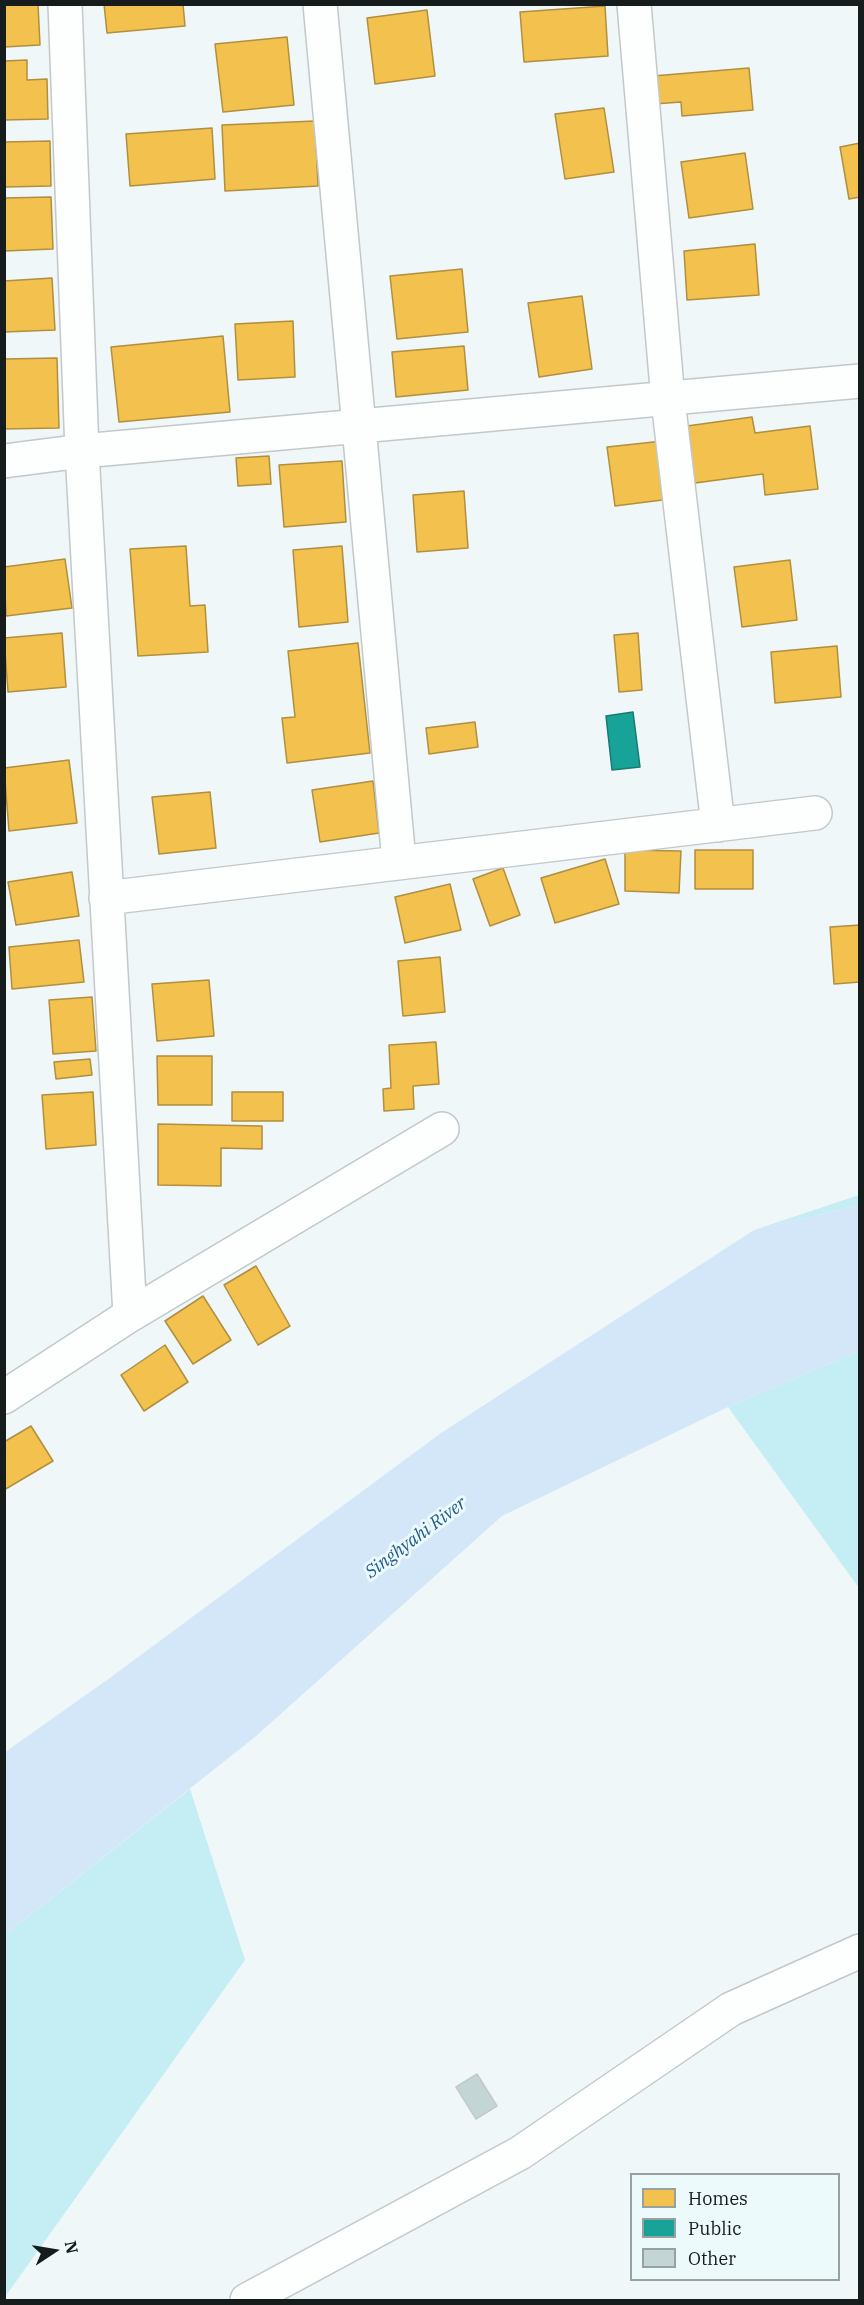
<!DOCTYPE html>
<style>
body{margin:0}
#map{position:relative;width:864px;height:2305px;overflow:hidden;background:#f0f7f8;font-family:"IBM Plex Serif",serif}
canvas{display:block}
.frame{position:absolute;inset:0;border:6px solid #161b1c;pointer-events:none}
.legend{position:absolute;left:630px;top:2173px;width:210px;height:108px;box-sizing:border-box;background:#edfafc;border:2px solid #97a1a2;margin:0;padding:8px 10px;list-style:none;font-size:18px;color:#161b1c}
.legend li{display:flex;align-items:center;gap:12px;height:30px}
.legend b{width:30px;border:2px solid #97a1a2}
.north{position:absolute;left:24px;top:2221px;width:60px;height:60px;-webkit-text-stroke:4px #edfafc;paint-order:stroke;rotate:78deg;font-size:16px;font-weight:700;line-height:24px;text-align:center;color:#161b1c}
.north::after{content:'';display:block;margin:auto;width:21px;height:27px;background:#161b1c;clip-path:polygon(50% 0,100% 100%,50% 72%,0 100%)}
</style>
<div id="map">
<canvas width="864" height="2305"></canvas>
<div class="frame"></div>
<ul class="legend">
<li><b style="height:16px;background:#f2c14e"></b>Homes</li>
<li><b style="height:16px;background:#17a398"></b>Public</li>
<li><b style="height:16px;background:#c3d5d4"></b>Other</li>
</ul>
<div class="north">N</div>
</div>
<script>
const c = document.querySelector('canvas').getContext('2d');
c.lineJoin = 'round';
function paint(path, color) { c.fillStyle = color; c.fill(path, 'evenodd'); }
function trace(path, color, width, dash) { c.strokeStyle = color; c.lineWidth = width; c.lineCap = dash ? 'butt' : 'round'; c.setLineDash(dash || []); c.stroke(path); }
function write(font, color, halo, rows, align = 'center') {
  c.font = font + ' "IBM Plex Serif",serif'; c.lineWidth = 6; c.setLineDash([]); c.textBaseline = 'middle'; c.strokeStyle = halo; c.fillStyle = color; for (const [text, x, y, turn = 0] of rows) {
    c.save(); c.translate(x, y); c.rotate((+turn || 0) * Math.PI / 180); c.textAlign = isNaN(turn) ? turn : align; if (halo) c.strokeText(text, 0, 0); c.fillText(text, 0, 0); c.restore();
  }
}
const green = new Path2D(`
 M 859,1195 L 859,1205 L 754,1230 Z
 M 859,1351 L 859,1588 L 728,1407 Z
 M 190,1789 L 245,1960 L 5,2297 L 5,1935 Z`);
const water = new Path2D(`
 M 859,1205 L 859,1351 L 728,1407 L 502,1516 L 255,1737 L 5,1935 L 5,1752 L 107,1680 L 441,1433 L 754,1230 Z`);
const homes = new Path2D(`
 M 4,4 L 38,4 L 40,45 L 4,47 Z
 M 104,4 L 183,4 L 185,26 L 107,33 Z
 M 605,6 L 608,56 L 524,62 L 520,12 Z
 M 427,10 L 435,76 L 375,84 L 367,18 Z
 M 287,37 L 294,105 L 223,112 L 215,44 Z
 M 27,60 L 27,80 L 47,79 L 48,119 L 4,120 L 4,61 Z
 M 749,68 L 753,110 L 682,116 L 681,102 L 654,104 L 653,76 Z
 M 604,108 L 614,172 L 565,179 L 555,114 Z
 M 315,121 L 318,186 L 225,191 L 222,125 Z
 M 212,128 L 215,179 L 130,186 L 126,134 Z
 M 50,141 L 51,186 L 4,187 L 4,142 Z
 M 860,143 L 860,197 L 849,199 L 840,147 Z
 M 745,153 L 753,209 L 689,218 L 681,162 Z
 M 51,197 L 53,249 L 4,251 L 4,198 Z
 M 755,244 L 759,295 L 687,300 L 684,251 Z
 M 462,269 L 468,332 L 397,339 L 390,276 Z
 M 52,278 L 55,330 L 4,332 L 4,281 Z
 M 582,296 L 592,369 L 539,377 L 528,303 Z
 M 293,321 L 295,377 L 238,380 L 235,324 Z
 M 223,336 L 230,412 L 119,422 L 111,347 Z
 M 464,346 L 468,390 L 396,397 L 392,352 Z
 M 57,358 L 59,428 L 4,429 L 4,359 Z
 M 752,417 L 755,433 L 810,426 L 818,489 L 765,495 L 763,474 L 695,483 L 687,426 Z
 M 663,441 L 670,499 L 615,506 L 607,447 Z
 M 269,456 L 271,484 L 238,486 L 236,458 Z
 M 342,461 L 346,522 L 284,527 L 279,465 Z
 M 464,491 L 468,548 L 417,552 L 413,495 Z
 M 186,546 L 190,606 L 205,605 L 208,652 L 138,656 L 130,549 Z
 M 342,546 L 348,622 L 299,627 L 293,550 Z
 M 65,559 L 72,608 L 6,616 L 4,567 Z
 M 790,560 L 797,620 L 742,627 L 734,567 Z
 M 62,633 L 66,687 L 8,692 L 4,638 Z
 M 638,633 L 642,690 L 619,692 L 614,635 Z
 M 358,643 L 370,753 L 287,763 L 282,718 L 295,717 L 288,651 Z
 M 837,646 L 841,697 L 775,703 L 771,652 Z
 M 475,722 L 478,747 L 429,754 L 426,728 Z
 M 69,760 L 77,823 L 9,831 L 4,768 Z
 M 373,781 L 379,833 L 320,842 L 312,790 Z
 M 210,792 L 216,848 L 159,854 L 152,797 Z
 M 625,850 L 681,851 L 679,893 L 625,891 Z
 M 695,850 L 753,850 L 753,889 L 695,889 Z
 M 605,859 L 619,904 L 555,923 L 541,878 Z
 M 503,868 L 520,915 L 490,926 L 473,879 Z
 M 72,872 L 79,916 L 16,925 L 8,882 Z
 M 450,884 L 461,930 L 405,943 L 395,897 Z
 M 860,925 L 860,982 L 834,984 L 830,927 Z
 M 79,940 L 84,982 L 12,989 L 9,947 Z
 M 440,957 L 445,1012 L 403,1016 L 398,961 Z
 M 209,980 L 214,1036 L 157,1041 L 152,984 Z
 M 92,997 L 96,1051 L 53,1054 L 49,1000 Z
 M 436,1042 L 439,1084 L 413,1086 L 414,1109 L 384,1111 L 383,1089 L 391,1088 L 389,1045 Z
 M 157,1056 L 212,1056 L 212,1105 L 158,1105 Z
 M 90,1059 L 92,1075 L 56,1079 L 54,1062 Z
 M 93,1092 L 96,1145 L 46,1149 L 42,1095 Z
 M 232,1092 L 283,1092 L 283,1121 L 232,1121 Z
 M 158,1124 L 262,1126 L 262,1149 L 221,1148 L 221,1186 L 158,1185 Z
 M 256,1266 L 290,1326 L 258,1345 L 224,1285 Z
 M 203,1296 L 231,1340 L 193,1364 L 165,1321 Z
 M 165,1345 L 188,1382 L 144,1411 L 121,1375 Z
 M 31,1426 L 53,1461 L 4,1490 L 4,1442 Z`);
const public = new Path2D(`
 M 633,712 L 640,767 L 612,770 L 606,716 Z`);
const building = new Path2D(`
 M 477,2074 L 497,2106 L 476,2119 L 456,2087 Z`);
const street = new Path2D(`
 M 65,4 L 82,451 L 130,1315
 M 320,4 L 399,861
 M 634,4 L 668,400 L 718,825
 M 4,461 L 82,451 L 860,381
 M 106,898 L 815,813
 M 4,1397 L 130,1315 L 442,1129
 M 247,2300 L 520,2153 L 731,2009 L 860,1951`);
const waterNames = [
 ["Singhyahi River",416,1538,-37]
];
paint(green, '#c4edf4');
paint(water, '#d4e7f9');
paint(homes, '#f2c14e');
trace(homes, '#b08f3f', 1.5);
paint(public, '#17a398');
trace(public, '#177a73', 1.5);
paint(building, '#c3d5d4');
trace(building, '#c4c9ca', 1.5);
trace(street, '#c3c8c9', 36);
trace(street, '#fdfefe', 33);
write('italic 18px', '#215a8d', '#edfafc', waterNames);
</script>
